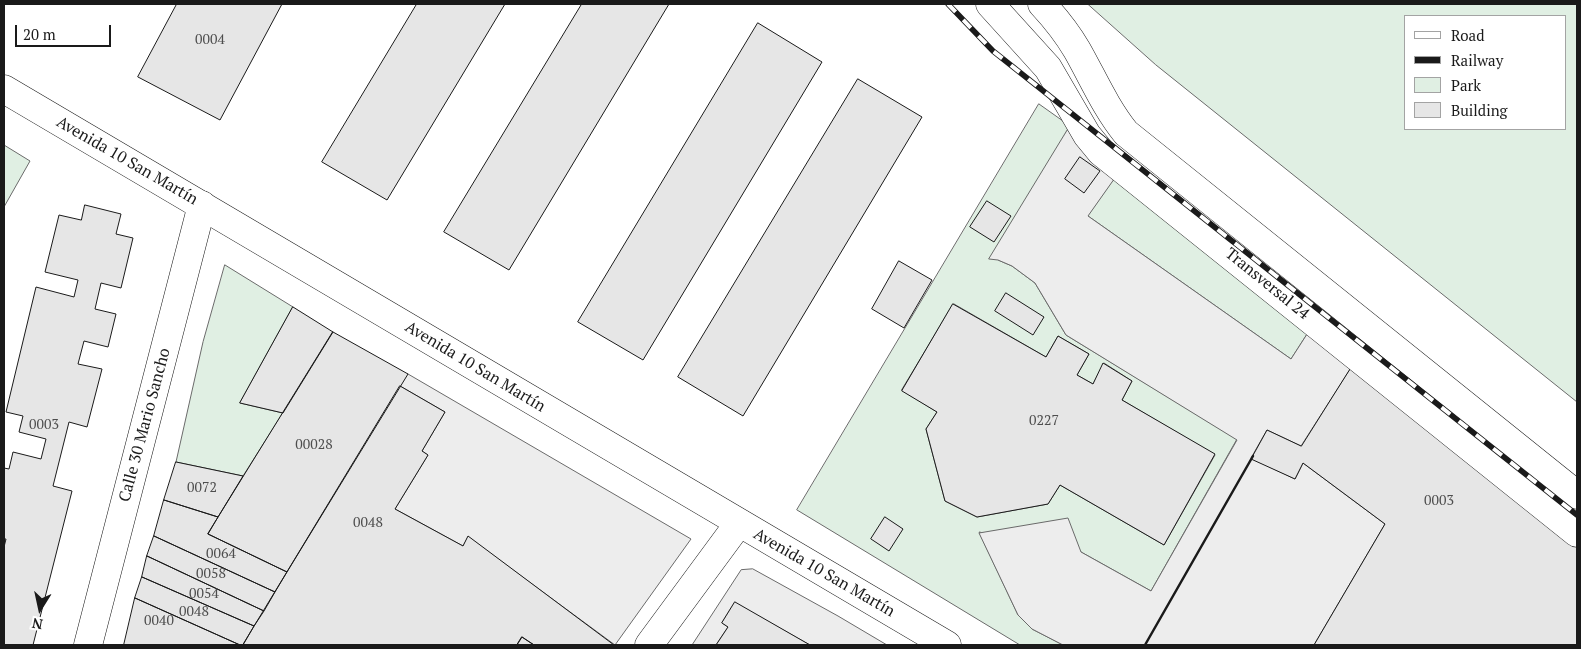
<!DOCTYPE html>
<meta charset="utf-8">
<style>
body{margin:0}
#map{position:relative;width:1581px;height:649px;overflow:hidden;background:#fff;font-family:"PT Serif",serif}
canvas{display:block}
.frame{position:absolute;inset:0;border:5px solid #1a1a1a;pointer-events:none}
.legend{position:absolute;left:1404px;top:15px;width:162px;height:115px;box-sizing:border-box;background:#fff;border:1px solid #a3a3a3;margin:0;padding:6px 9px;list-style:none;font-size:15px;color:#1a1a1a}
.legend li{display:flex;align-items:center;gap:10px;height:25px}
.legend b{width:25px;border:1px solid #a3a3a3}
.north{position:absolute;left:15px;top:584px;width:50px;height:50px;-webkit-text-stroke:4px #fff;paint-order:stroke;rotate:190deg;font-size:14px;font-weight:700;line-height:20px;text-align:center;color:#1a1a1a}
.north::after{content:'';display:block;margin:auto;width:18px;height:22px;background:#1a1a1a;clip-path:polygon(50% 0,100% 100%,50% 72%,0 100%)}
.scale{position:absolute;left:15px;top:25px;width:96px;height:22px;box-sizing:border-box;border:2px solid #1a1a1a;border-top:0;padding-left:6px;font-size:15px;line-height:18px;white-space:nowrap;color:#1a1a1a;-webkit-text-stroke:4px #fff;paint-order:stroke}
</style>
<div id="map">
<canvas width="1581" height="649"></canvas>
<div class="frame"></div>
<ul class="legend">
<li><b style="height:6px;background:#fff"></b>Road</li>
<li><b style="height:6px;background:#1a1a1a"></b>Railway</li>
<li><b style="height:14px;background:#e0efe3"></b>Park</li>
<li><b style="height:14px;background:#e6e6e6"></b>Building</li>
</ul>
<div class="north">N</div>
<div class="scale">20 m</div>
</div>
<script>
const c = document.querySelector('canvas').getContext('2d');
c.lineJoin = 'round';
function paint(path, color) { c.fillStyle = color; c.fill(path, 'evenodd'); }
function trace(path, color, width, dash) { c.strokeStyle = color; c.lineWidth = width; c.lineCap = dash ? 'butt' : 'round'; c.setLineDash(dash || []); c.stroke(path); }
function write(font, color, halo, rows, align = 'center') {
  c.font = font + ' "PT Serif",serif'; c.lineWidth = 4; c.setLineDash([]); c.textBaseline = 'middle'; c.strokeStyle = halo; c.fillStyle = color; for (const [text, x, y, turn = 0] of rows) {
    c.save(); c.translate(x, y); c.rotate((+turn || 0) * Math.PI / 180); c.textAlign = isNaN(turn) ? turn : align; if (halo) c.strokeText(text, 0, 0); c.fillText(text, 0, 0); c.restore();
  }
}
const green = new Path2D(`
 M 1088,4 L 1577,4 L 1577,402 L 1156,65 ZM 1565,16 L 1565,129 L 1405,129 L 1405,16 Z
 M 1039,104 L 1070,126 L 998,260 L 1012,266 L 1035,283 L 1066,335 L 1237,439 L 1151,591 L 1081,552 L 979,532 L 1018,615 L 1032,629 L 1063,645 L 1020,645 L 797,510 ZM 954,304 L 1046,357 L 1058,336 L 1089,354 L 1077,375 L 1093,384 L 1104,363 L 1132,381 L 1122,400 L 1215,455 L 1164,545 L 1060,485 L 1048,504 L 977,517 L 945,501 L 926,429 L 937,412 L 902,390 Z
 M 4,145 L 30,161 L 4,207 Z
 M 1117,175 L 1309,331 L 1291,359 L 1088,216 Z
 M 225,265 L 293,307 L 240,403 L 283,413 L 243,476 L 176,462 L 203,342 Z`);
const parking = new Path2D(`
 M 1070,126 L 1117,175 L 1088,216 L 1291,359 L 1309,331 L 1353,365 L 1301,446 L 1267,430 L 1251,458 L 1295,479 L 1303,463 L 1385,524 L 1314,645 L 1063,645 L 1032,629 L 1018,615 L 979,533 L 1068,518 L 1081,552 L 1151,591 L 1237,440 L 1066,335 L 1035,283 L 1012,266 L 998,260 L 989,259 Z
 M 408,374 L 691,539 L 615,645 L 468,537 L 463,546 L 395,509 L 428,455 L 422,451 L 445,412 L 400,386 Z
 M 753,569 L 838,616 L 887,645 L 810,645 L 735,603 L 722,623 L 728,627 L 716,645 L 692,645 L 741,570 Z`);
const building = new Path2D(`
 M 177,4 L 282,4 L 220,120 L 138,77 Z
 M 417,4 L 505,4 L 387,200 L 322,162 Z
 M 582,4 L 669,4 L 509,270 L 444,232 Z
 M 758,23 L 822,62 L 643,360 L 578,322 Z
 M 858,79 L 922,117 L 743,416 L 678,377 Z
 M 1080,157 L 1100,171 L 1084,193 L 1065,179 Z
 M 987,201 L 1011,216 L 994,242 L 970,227 Z
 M 85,205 L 121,214 L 116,234 L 133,238 L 121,288 L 101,283 L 95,309 L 116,314 L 108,347 L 84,341 L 78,364 L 102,369 L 87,427 L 69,422 L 53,486 L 72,491 L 33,645 L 4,645 L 4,547 L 6,539 L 4,539 L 4,468 L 9,469 L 13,452 L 41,459 L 46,439 L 19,432 L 23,416 L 6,412 L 36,287 L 74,297 L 78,280 L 45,272 L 59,215 L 81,220 Z
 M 899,261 L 932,280 L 904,328 L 872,309 Z
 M 1006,293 L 1044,317 L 1033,335 L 995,311 Z
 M 953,304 L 1046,357 L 1058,336 L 1089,354 L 1077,375 L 1093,384 L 1103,363 L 1132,381 L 1122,400 L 1215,454 L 1164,545 L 1060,485 L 1048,504 L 977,517 L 945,501 L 926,429 L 937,412 L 902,391 Z
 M 293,307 L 333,332 L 283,413 L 240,403 Z
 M 333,332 L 408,374 L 287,572 L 208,534 Z
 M 1353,365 L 1577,546 L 1577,645 L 1314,645 L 1385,524 L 1303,463 L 1295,479 L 1251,459 L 1267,430 L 1301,446 Z
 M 400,386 L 445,412 L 422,451 L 428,455 L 395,509 L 463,546 L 468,536 L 614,645 L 534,645 L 522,637 L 517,645 L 243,645 Z
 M 176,462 L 243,476 L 218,517 L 164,500 Z
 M 164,500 L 218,517 L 208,534 L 287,572 L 275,592 L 154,536 Z
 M 885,517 L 903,529 L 889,551 L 871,539 Z
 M 154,536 L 275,592 L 264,611 L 147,556 Z
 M 147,556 L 264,611 L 254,626 L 142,577 Z
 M 142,577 L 254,626 L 243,645 L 240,645 L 135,598 Z
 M 135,598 L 240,645 L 124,645 Z
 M 735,602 L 810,645 L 716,645 L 728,627 L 722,623 Z
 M 522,637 L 534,645 L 517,645 Z`);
const minor = new Path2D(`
 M 88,645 L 202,205
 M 649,645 L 739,523`);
const tertiary = new Path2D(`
 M 4,89 L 947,645`);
const secondary = new Path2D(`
 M 990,4 L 1048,68 L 1087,135 L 1101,152 L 1577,533
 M 1042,4 C 1055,18 1067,33 1077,50 C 1093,78 1105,107 1126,133 L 1577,495`);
const rail = new Path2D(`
 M 948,4 L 993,51 L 1577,515`);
const wall = new Path2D(`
 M 1145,645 L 1253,456`);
const numberNames = [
 ["0004",210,40],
 ["0227",1044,421],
 ["0003",44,425],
 ["00028",314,445],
 ["0072",202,488],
 ["0003",1439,501],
 ["0048",368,523],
 ["0064",221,554],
 ["0058",211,574],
 ["0054",204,594],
 ["0048",194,612],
 ["0040",159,621]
];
const streetNames = [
 ["Avenida 10 San Martín",127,161,30],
 ["Transversal 24",1267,284,39],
 ["Avenida 10 San Martín",475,367,31],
 ["Calle 30 Mario Sancho",145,425,-75],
 ["Avenida 10 San Martín",824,573,30]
];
paint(green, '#e0efe3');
trace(green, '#6a6a6a', 1);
paint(parking, '#ededed');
trace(parking, '#6a6a6a', 1);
paint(building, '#e6e6e6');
trace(building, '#1a1a1a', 1);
trace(minor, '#1a1a1a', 29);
trace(tertiary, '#1a1a1a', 29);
trace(secondary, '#1a1a1a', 29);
trace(minor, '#fff', 28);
trace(tertiary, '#fff', 28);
trace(secondary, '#fff', 28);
trace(rail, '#1a1a1a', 5.5);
trace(rail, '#fff', 4, [11]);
trace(wall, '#1a1a1a', 2.5);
write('14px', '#4d4d4d', null, numberNames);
write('16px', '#1a1a1a', '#fff', streetNames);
</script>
